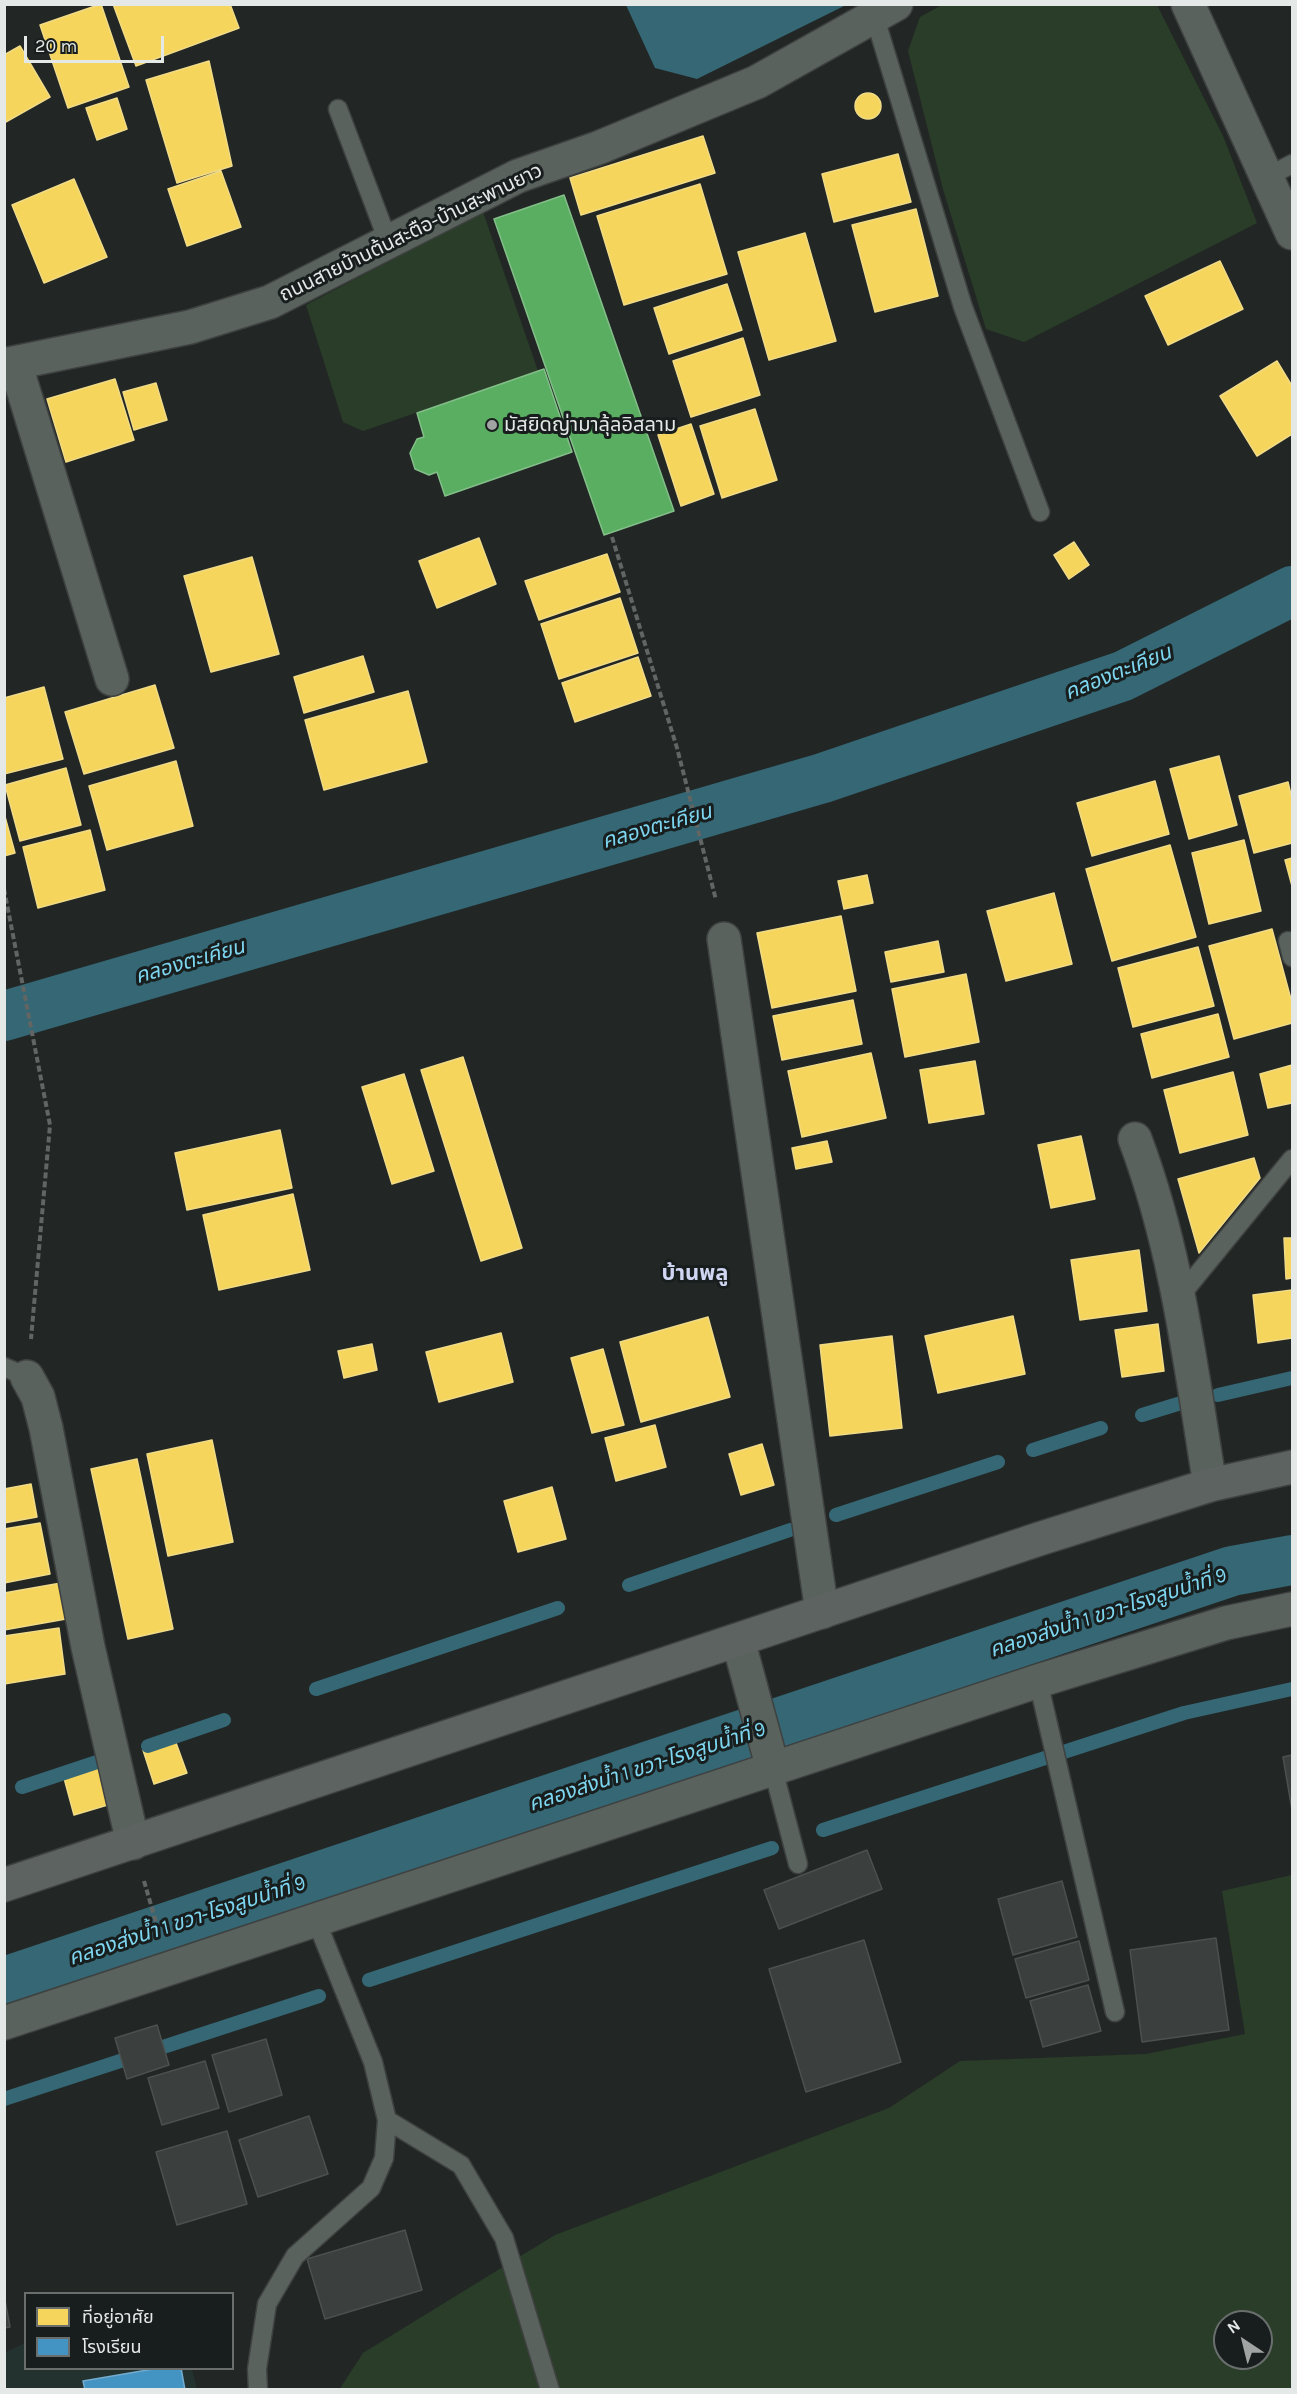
<!DOCTYPE html>
<meta charset="utf-8">
<style>
body{margin:0}
#map{position:relative;width:1297px;height:2394px;overflow:hidden;background:#222725;font-family:Karla,"Noto Sans Thai",sans-serif}
canvas{display:block}
.frame{position:absolute;inset:0;border:6px solid #e4e8e7;pointer-events:none}
.legend{position:absolute;left:24px;top:2292px;width:210px;height:78px;box-sizing:border-box;background:#181e1d;border:2px solid #6a6f6e;margin:0;padding:8px 10px;list-style:none;font-size:18px;color:#e4e8e7}
.legend li{display:flex;align-items:center;gap:12px;height:30px}
.legend b{width:30px;border:2px solid #6a6f6e}
.north{position:absolute;left:1213px;top:2310px;width:60px;height:60px;box-sizing:border-box;background:#181e1d;border:2px solid #6a6f6e;border-radius:50%;rotate:325deg;font-size:16px;font-weight:700;line-height:24px;text-align:center;color:#e4e8e7}
.north::after{content:'';display:block;margin:auto;width:21px;height:27px;background:#a0a4a3;clip-path:polygon(50% 0,100% 100%,50% 72%,0 100%)}
.scale{position:absolute;left:24px;top:36px;width:140px;height:27px;box-sizing:border-box;border:3px solid #e4e8e7;border-top:0;padding-left:8px;font-size:18px;line-height:21px;white-space:nowrap;color:#e4e8e7;-webkit-text-stroke:4px #181e1d;paint-order:stroke}
</style>
<div id="map">
<canvas width="1297" height="2394"></canvas>
<div class="frame"></div>
<ul class="legend">
<li><b style="height:16px;background:#f6d55c"></b>ที่อยู่อาศัย</li>
<li><b style="height:16px;background:#4393c3"></b>โรงเรียน</li>
</ul>
<div class="north">N</div>
<div class="scale">20 m</div>
</div>
<script>
const c = document.querySelector('canvas').getContext('2d');
c.lineJoin = 'round';
function paint(path, color) { c.fillStyle = color; c.fill(path, 'evenodd'); }
function trace(path, color, width, dash) { c.strokeStyle = color; c.lineWidth = width; c.lineCap = dash ? 'butt' : 'round'; c.setLineDash(dash || []); c.stroke(path); }
function write(font, color, halo, rows, align = 'center') {
  c.font = font + ' Karla,"Noto Sans Thai",sans-serif'; c.lineWidth = 6; c.setLineDash([]); c.textBaseline = 'middle'; c.strokeStyle = halo; c.fillStyle = color; for (const [text, x, y, turn = 0] of rows) {
    c.save(); c.translate(x, y); c.rotate((+turn || 0) * Math.PI / 180); c.textAlign = isNaN(turn) ? turn : align; if (halo) c.strokeText(text, 0, 0); c.fillText(text, 0, 0); c.restore();
  }
}
const built = new Path2D(`
 M 25,2343 L 26,2368 L 192,2369 L 197,2389 L 5,2389 L 4,2353 Z`);
const green = new Path2D(`
 M 942,5 L 1157,5 L 1223,136 L 1257,223 L 1024,342 L 986,329 L 943,189 L 908,51 L 920,17 Z
 M 483,212 L 538,371 L 363,431 L 343,422 L 306,305 Z
 M 1292,1875 L 1292,2389 L 339,2390 L 363,2353 L 555,2235 L 889,2108 L 960,2061 L 1146,2054 L 1245,2034 L 1222,1891 ZM 1225,2322 L 1261,2322 L 1261,2358 L 1225,2358 Z`);
const water = new Path2D(`
 M 626,5 L 846,5 L 697,79 L 655,68 Z`);
const homes = new Path2D(`
 M 101,4 L 129,87 L 68,108 L 40,25 Z
 M 113,4 L 230,4 L 239,28 L 136,66 Z
 M 20,46 L 50,97 L 4,123 L 4,55 Z
 M 209,61 L 232,166 L 177,183 L 146,80 Z
 M855 106a13 13 0 1 1 26 0a13 13 0 1 1-26 0Z
 M 117,98 L 127,129 L 97,140 L 86,108 Z
 M 703,136 L 715,173 L 581,215 L 570,178 Z
 M 898,154 L 911,202 L 834,222 L 822,174 Z
 M 221,171 L 241,227 L 187,246 L 168,189 Z
 M 74,179 L 107,257 L 44,283 L 12,205 Z
 M 700,184 L 727,274 L 624,305 L 597,216 Z
 M 916,209 L 938,296 L 875,312 L 852,225 Z
 M 805,233 L 836,341 L 769,360 L 738,252 Z
 M 1220,261 L 1243,309 L 1168,345 L 1145,296 Z
 M 727,284 L 742,330 L 669,354 L 654,308 Z
 M 743,338 L 760,395 L 691,417 L 673,361 Z
 M 1277,361 L 1292,386 L 1292,434 L 1257,456 L 1220,396 Z
 M 115,379 L 134,440 L 66,462 L 47,399 Z
 M 156,383 L 167,420 L 134,430 L 123,392 Z
 M 755,409 L 777,480 L 722,498 L 700,426 Z
 M 691,424 L 714,494 L 681,506 L 658,435 Z
 M 479,538 L 496,584 L 437,608 L 419,561 Z
 M 1074,542 L 1089,565 L 1069,579 L 1054,555 Z
 M 607,554 L 620,592 L 539,620 L 525,581 Z
 M 252,557 L 279,654 L 211,672 L 184,576 Z
 M 620,598 L 638,653 L 559,679 L 541,624 Z
 M 363,656 L 374,692 L 304,713 L 294,677 Z
 M 638,657 L 651,696 L 575,722 L 562,683 Z
 M 155,685 L 174,748 L 84,774 L 65,712 Z
 M 44,687 L 63,759 L 4,774 L 4,698 Z
 M 408,691 L 427,762 L 324,790 L 305,720 Z
 M 1219,756 L 1237,825 L 1189,839 L 1170,769 Z
 M 176,761 L 193,826 L 107,850 L 89,786 Z
 M 66,768 L 81,825 L 20,841 L 5,785 Z
 M 1155,781 L 1169,834 L 1092,856 L 1077,803 Z
 M 1288,782 L 1292,799 L 1292,843 L 1254,853 L 1239,796 Z
 M 4,813 L 15,853 L 4,856 Z
 M 90,830 L 105,890 L 38,908 L 23,847 Z
 M 1244,840 L 1261,911 L 1209,924 L 1192,853 Z
 M 1170,845 L 1196,937 L 1112,961 L 1086,869 Z
 M 1292,858 L 1292,886 L 1285,860 Z
 M 867,875 L 873,903 L 844,909 L 838,881 Z
 M 1054,893 L 1072,964 L 1006,981 L 987,911 Z
 M 841,916 L 856,991 L 772,1008 L 757,933 Z
 M 1272,929 L 1292,1003 L 1292,1023 L 1234,1039 L 1209,946 Z
 M 938,941 L 944,972 L 891,982 L 885,952 Z
 M 1198,947 L 1214,1006 L 1133,1027 L 1118,968 Z
 M 966,974 L 979,1042 L 905,1057 L 892,989 Z
 M 853,1000 L 862,1044 L 782,1060 L 773,1016 Z
 M 1218,1014 L 1229,1057 L 1152,1078 L 1141,1034 Z
 M 871,1053 L 886,1118 L 802,1137 L 788,1071 Z
 M 463,1057 L 522,1248 L 481,1261 L 421,1070 Z
 M 975,1061 L 984,1114 L 929,1123 L 920,1070 Z
 M 1292,1065 L 1292,1103 L 1268,1108 L 1260,1074 Z
 M 1233,1072 L 1248,1135 L 1180,1153 L 1164,1090 Z
 M 404,1074 L 434,1171 L 392,1184 L 362,1087 Z
 M 280,1130 L 292,1188 L 187,1210 L 175,1153 Z
 M 1081,1136 L 1095,1199 L 1051,1208 L 1038,1145 Z
 M 827,1141 L 832,1162 L 796,1169 L 792,1148 Z
 M 1254,1158 L 1260,1178 L 1199,1253 L 1178,1179 Z
 M 293,1194 L 310,1270 L 219,1290 L 203,1215 Z
 M 1284,1238 L 1292,1238 L 1292,1278 L 1286,1279 Z
 M 1139,1250 L 1147,1311 L 1080,1320 L 1071,1260 Z
 M 1292,1290 L 1292,1338 L 1258,1343 L 1253,1295 Z
 M 1013,1316 L 1025,1374 L 938,1393 L 925,1336 Z
 M 708,1317 L 730,1397 L 641,1422 L 620,1342 Z
 M 1158,1324 L 1164,1371 L 1122,1377 L 1115,1330 Z
 M 501,1333 L 513,1382 L 439,1402 L 426,1352 Z
 M 892,1336 L 902,1428 L 830,1436 L 820,1345 Z
 M 372,1344 L 377,1370 L 344,1378 L 338,1351 Z
 M 603,1349 L 624,1425 L 592,1433 L 571,1358 Z
 M 655,1425 L 666,1467 L 616,1481 L 605,1438 Z
 M 212,1440 L 233,1542 L 168,1556 L 147,1454 Z
 M 762,1444 L 774,1485 L 741,1495 L 729,1454 Z
 M 137,1459 L 173,1629 L 128,1639 L 91,1469 Z
 M 31,1484 L 37,1517 L 4,1523 L 4,1489 Z
 M 552,1487 L 566,1539 L 518,1552 L 504,1501 Z
 M 40,1523 L 50,1574 L 4,1583 L 4,1529 Z
 M 61,1583 L 66,1619 L 4,1630 L 4,1593 Z
 M 59,1628 L 65,1674 L 4,1684 L 4,1636 Z
 M 175,1740 L 187,1773 L 154,1784 L 143,1750 Z
 M 101,1767 L 111,1804 L 74,1815 L 64,1778 Z`);
const schools = new Path2D(`
 M 159,2368 L 181,2368 L 185,2390 L 85,2390 L 83,2381 Z`);
const public = new Path2D(`
 M 564,195 L 674,511 L 604,535 L 494,219 Z
 M 544,369 L 572,452 L 445,496 L 437,472 L 429,475 L 415,469 L 410,453 L 417,439 L 424,437 L 417,413 Z`);
const stream = new Path2D(`
 M 1218,1395 L 1292,1378
 M 1142,1415 L 1181,1403
 M 1033,1450 L 1101,1428
 M 836,1515 L 998,1462
 M 629,1585 L 790,1530
 M 316,1689 L 558,1608
 M 148,1746 L 224,1720
 M 22,1787 L 100,1761
 M 823,1830 L 1184,1713 L 1292,1689
 M 369,1980 L 772,1848
 M 4,2099 L 319,1996`);
const canal = new Path2D(`
 M 4,1016 L 823,778 L 1123,676 L 1292,591
 M 4,1982 L 1232,1571 L 1292,1560`);
const building = new Path2D(`
 M 1292,1755 L 1292,1810 L 1283,1757 Z
 M 867,1850 L 882,1889 L 779,1929 L 764,1890 Z
 M 1062,1881 L 1077,1937 L 1013,1955 L 998,1899 Z
 M 1216,1938 L 1229,2030 L 1142,2042 L 1130,1950 Z
 M 864,1940 L 901,2062 L 806,2092 L 769,1969 Z
 M 1079,1941 L 1089,1980 L 1026,1998 L 1015,1959 Z
 M 1088,1985 L 1101,2031 L 1043,2047 L 1030,2001 Z
 M 157,2025 L 169,2065 L 127,2079 L 115,2038 Z
 M 266,2039 L 282,2095 L 229,2112 L 212,2055 Z
 M 205,2061 L 219,2108 L 162,2125 L 148,2078 Z
 M 309,2116 L 328,2174 L 258,2197 L 239,2140 Z
 M 227,2131 L 247,2204 L 177,2225 L 156,2152 Z
 M 405,2230 L 422,2290 L 325,2319 L 307,2259 Z
 M 4,2295 L 10,2327 L 4,2328 Z`);
const path = new Path2D(`
 M 612,537 L 677,748 L 716,900
 M 4,889 L 50,1125 L 31,1339
 M 144,1881 L 158,1929`);
const service = new Path2D(`
 M 875,18 L 963,307 L 1040,512
 M 338,109 L 388,241
 M 1267,177 L 1292,164
 M 1288,941 L 1292,957
 M 1180,1296 L 1292,1159
 M 4,1367 L 27,1377
 M 1038,1681 L 1115,2012
 M 773,1769 L 798,1864
 M 387,2120 L 461,2165 L 504,2238 L 550,2390
 M 258,2390 L 257,2369 L 267,2304 L 295,2256 L 371,2188 L 384,2158 L 387,2120 L 373,2062 L 316,1920`);
const minor = new Path2D(`
 M 1188,4 L 1292,233
 M 15,363 L 112,679
 M 4,365 L 190,327 L 270,302 L 518,176 L 598,148 L 757,82 L 896,4
 M 724,939 L 822,1612
 M 1135,1139 C 1177,1250 1191,1369 1210,1485
 M 27,1377 L 38,1397 L 46,1428 L 88,1647 L 133,1843
 M 738,1640 L 773,1769
 M 4,2023 L 1038,1681 L 1226,1623 L 1292,1609`);
const secondary = new Path2D(`
 M 4,1885 L 1039,1539 L 1210,1485 L 1292,1467`);
const markers = [
 [492,425,6,"#a0a4a3"]
];
const streetNames = [
 ["ถนนสายบ้านต้นสะตือ-บ้านสะพานยาว",411,233,-26]
];
const poiNames = [
 ["มัสยิดญ่ามาลุ้ลอิสลาม",504,425]
];
const waterNames = [
 ["คลองตะเคียน",1118,673,-22],
 ["คลองตะเคียน",657,827,-16],
 ["คลองตะเคียน",190,962,-16],
 ["คลองส่งน้ำ 1 ขวา-โรงสูบน้ำที่ 9",1108,1613,-18],
 ["คลองส่งน้ำ 1 ขวา-โรงสูบน้ำที่ 9",647,1767,-18],
 ["คลองส่งน้ำ 1 ขวา-โรงสูบน้ำที่ 9",187,1921,-18]
];
const quarterNames = [
 ["บ้านพลู",695,1274]
];
paint(built, '#24322f');
paint(green, '#2a3d29');
paint(water, '#356775');
paint(homes, '#f6d55c');
trace(homes, '#f1db86', 1.5);
paint(schools, '#4393c3');
trace(schools, '#73acce', 1.5);
paint(public, '#5aae61');
trace(public, '#83bf89', 1.5);
trace(stream, '#356775', 14);
trace(canal, '#356775', 50);
paint(building, '#3b3f3e');
trace(building, '#4c504f', 1.5);
trace(service, '#3e4140', 21);
trace(minor, '#3e4140', 36);
trace(secondary, '#3e4140', 36);
trace(path, '#616563', 4, [6, 3]);
trace(service, '#5a625e', 18);
trace(minor, '#5a625e', 33);
trace(secondary, '#5c6360', 33);
for (const [x, y, r, color] of markers) { const dot = new Path2D(); dot.arc(x, y, r, 0, 2 * Math.PI); c.fillStyle = color; c.fill(dot); trace(dot, '#181e1d', 2); }
write('20px', '#e4e8e7', '#181e1d', streetNames);
write('20px', '#e4e8e7', '#181e1d', poiNames, 'left');
write('italic 21px', '#7dd5ef', '#181e1d', waterNames);
write('bold 22px', '#d0d6f2', '#181e1d', quarterNames);
</script>
